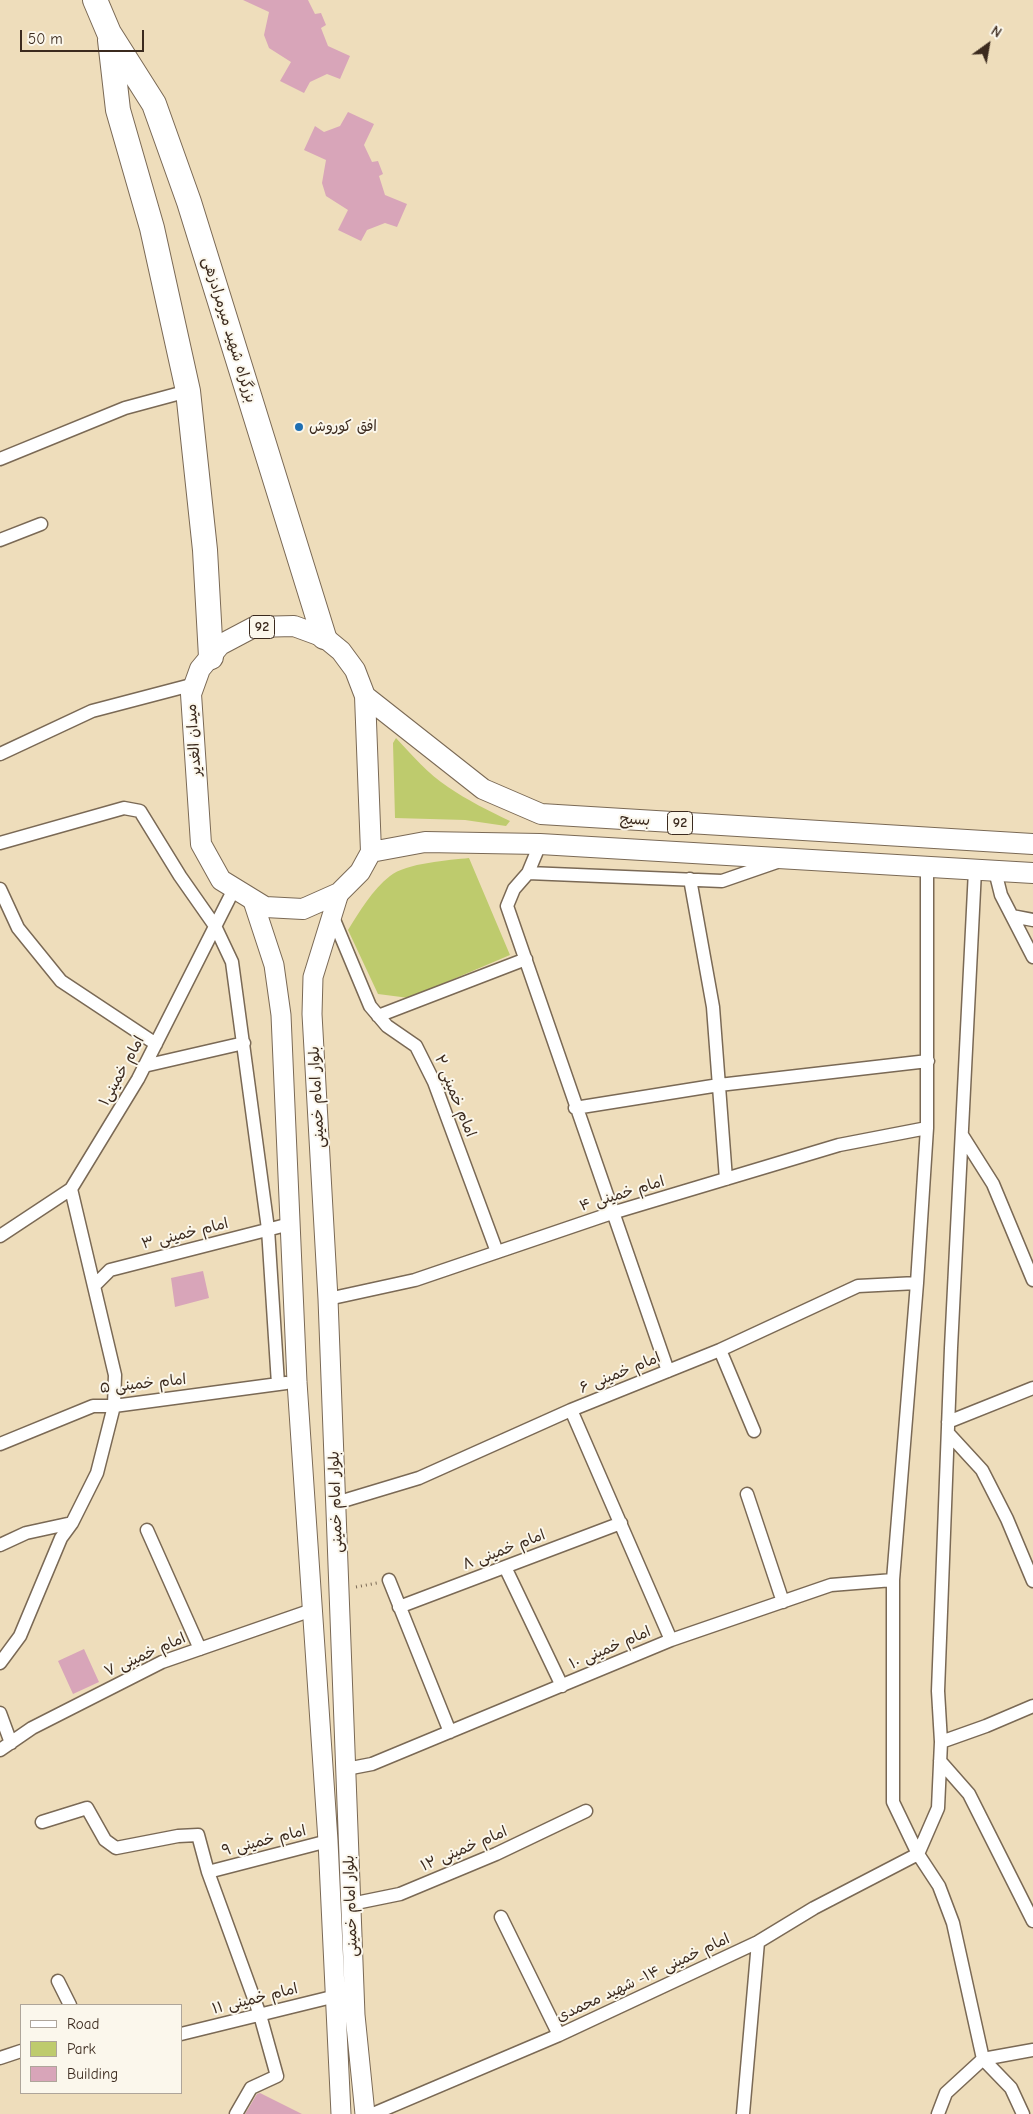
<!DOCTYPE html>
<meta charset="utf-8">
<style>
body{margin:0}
#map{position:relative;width:1033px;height:2114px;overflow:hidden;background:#edb;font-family:"Comic Neue",sans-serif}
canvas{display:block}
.legend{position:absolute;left:20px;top:2004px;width:162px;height:90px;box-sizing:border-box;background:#fbf7ec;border:1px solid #aea59a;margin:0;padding:6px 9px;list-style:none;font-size:15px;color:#3b2a1e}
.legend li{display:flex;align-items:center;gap:10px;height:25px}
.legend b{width:25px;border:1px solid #aea59a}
.north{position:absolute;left:963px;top:20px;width:50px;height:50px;-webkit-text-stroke:4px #fbf7ec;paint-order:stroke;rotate:32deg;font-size:14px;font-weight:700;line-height:20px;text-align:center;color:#3b2a1e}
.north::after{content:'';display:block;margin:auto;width:18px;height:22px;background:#3b2a1e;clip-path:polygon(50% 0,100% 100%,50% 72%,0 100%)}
.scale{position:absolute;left:20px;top:30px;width:124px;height:22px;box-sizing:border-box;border:2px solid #3b2a1e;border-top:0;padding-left:6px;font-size:15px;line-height:18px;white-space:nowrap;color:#3b2a1e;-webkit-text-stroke:4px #fbf7ec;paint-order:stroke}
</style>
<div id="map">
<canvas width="1033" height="2114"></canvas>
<ul class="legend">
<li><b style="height:6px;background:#fff"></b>Road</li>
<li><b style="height:14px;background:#becb6d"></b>Park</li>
<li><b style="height:14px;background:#d8a5b9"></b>Building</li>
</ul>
<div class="north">N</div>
<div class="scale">50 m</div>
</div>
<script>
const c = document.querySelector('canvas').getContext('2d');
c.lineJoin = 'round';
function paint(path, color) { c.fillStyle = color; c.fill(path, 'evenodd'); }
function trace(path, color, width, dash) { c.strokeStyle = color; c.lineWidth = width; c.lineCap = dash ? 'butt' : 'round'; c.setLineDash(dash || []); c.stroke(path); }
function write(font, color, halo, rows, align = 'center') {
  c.font = font + ' "Comic Neue","Playpen Sans Arabic",sans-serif'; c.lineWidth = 4; c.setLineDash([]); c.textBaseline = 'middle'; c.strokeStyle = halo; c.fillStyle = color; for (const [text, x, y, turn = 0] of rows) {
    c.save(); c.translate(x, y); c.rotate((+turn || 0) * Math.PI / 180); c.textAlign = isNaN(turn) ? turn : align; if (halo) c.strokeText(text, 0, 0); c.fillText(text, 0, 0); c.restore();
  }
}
const green = new Path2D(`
 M 396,738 C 412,755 428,774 448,787 C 467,800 489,811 510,821 L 506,826 L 465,820 L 395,818 L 393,743 Z
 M 469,858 L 510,955 L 409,998 L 378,994 L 348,930 C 360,911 372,890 390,876 C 406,863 450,860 469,858 Z`);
const building = new Path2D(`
 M 243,0 L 308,0 L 315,14 L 321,13 L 326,25 L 321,28 L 328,46 L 350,56 L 340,79 L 327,74 L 310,82 L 304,93 L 280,81 L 291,62 L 269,48 L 264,35 L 269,12 Z
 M 348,112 L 374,124 L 364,145 L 372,162 L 378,161 L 383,174 L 379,176 L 385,195 L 407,204 L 397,227 L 385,223 L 367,230 L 361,241 L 338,230 L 348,210 L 326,196 L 322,183 L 326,160 L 304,150 L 315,126 L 324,132 L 340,126 Z
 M 203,1271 L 209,1298 L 175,1307 L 171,1278 Z
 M 84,1649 L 99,1682 L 73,1694 L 58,1661 Z
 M 260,2093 L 302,2114 L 245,2114 L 257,2094 Z`);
const path = new Path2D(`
 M 356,1587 L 377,1583`);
const street = new Path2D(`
 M 0,459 L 125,408 L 188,391
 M 0,540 L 41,524
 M 0,754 L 92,711 L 195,684
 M 0,843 L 124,808 L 140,811 L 180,876 L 215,926 L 232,962 L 268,1229 L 278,1384
 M 540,844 L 528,873 L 514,889 L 507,906 L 668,1371
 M 927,867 L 927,1128 L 917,1283 L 893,1580 L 893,1802 L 918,1854 L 939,1886 L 953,1923 L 983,2059 L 1011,2088 L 1023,2114
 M 995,871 L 1001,895 L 1033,957
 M 528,873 L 722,881 L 777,862
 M 690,879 L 713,1007 L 726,1179
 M 0,889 L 18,928 L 61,981 L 156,1044
 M 332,915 L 370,1006 L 387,1026 L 416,1046 L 434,1082 L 497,1252
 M 1012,916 L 1033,920
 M 378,1016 L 526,959
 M 144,1066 L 244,1043
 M 575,1108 L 719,1085 L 928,1061
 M 962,1135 L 993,1184 L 1033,1280
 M 0,1236 L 71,1189 L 138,1079 L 234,889
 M 94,1286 L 110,1270 L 290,1224
 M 328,1299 L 415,1280 L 612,1213 L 839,1145 L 927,1128
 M 720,1350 L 754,1431
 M 571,1410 L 671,1640
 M 948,1422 L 1033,1388
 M 948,1433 L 982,1470 L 1007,1519 L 1033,1581
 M 0,1444 L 93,1406 L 114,1406 L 286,1383
 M 747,1494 L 783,1602
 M 336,1503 L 419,1478 L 571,1410 L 720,1350 L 858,1286 L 917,1283
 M 147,1530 L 200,1649
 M 0,1545 L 26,1533 L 72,1523
 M 505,1567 L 562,1686
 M 389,1580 L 450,1732
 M 399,1607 L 621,1523
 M 0,1663 L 20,1636 L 61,1538 L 72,1523 L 97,1473 L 114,1406 L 115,1375 L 71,1189
 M 0,1713 L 11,1743
 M 941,1742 L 986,1726 L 1033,1706
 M 0,1750 L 32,1728 L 162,1662 L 312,1610
 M 940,1761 L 969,1794 L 1033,1921
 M 346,1769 L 372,1764 L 671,1640 L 831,1585 L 893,1580
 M 42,1822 L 87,1808 L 105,1840 L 116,1848 L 178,1836 L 198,1835 L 208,1872 L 260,2015 L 277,2076 L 251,2088 L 236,2114
 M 918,1854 L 938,1808 L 941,1742 L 938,1691 L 951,1348 L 975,870
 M 208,1872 L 328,1841
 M 351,1904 L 400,1894 L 496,1854 L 586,1811
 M 501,1917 L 559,2035
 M 58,1981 L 70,2005
 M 181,2034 L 336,1996
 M 0,2058 L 21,2051
 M 983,2059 L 1033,2050
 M 373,2114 L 559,2035 L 758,1942 L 814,1908 L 918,1854
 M 743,2114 L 758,1942
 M 938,2114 L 946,2093 L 983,2059`);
const secondary = new Path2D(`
 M 339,893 L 313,977 L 312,1014 L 328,1299 L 355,2015 L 365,2114
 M 253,901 L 274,965 L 281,1015 L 297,1382 L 328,1841 L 341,2114`);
const primary = new Path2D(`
 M 294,626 L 324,637 L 341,651 L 355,670 L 365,696 L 371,852 L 360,872 L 339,893 L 303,909 L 265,907 L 221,880 L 201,844 L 191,694 L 200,669 L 220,645 L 254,627 Z
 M 365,696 L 483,789 L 541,814 L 1033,844
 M 371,852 L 425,842 L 540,844 L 1033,873`);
const highway = new Path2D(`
 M 95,0 L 109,33 L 154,104 L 189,202 L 324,637
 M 110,40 L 118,110 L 152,228 L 188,391 L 205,550 L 211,657`);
const markers = [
 [299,427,5,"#1f6fb2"]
];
const shields = [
 [262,627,25],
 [680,823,25]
];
const shieldNames = [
 ["92",262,627],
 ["92",680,823]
];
const streetNames = [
 ["بزرگراه شهید میرمرادزهی",229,330,73],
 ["میدان الغدیر",194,740,-94],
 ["بسیج",635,820,4],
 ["امام خمینی۱",122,1071,-61],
 ["امام خمینی ۲",455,1096,68],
 ["بلوار امام خمینی",317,1097,-93],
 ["امام خمینی ۴",622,1194,-17],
 ["امام خمینی ۳",185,1234,-14],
 ["امام خمینی ۶",620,1373,-22],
 ["امام خمینی ۵",143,1384,-6],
 ["بلوار امام خمینی",336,1502,-92],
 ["امام خمینی ۸",504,1550,-21],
 ["امام خمینی ۱۰",610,1648,-23],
 ["امام خمینی ۷",145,1655,-24],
 ["امام خمینی ۹",264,1841,-14],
 ["امام خمینی ۱۲",464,1849,-23],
 ["بلوار امام خمینی",351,1906,-92],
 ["امام خمینی ۱۴- شهید محمدی",643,1978,-25],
 ["امام خمینی ۱۱",255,1999,-14]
];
const poiNames = [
 ["افق کوروش",309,427]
];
paint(green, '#becb6d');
paint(building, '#d8a5b9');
trace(street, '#7a6955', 15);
trace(secondary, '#7a6955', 21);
trace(primary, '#7a6955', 22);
trace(highway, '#7a6955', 26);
trace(path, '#7a6955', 3, [1, 4]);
trace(street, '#fff', 12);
trace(secondary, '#fff', 19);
trace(primary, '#fff', 20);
trace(highway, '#fff', 24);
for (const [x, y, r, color] of markers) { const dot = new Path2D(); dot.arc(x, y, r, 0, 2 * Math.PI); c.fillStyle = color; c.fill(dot); trace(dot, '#fbf7ec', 2); }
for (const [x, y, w] of shields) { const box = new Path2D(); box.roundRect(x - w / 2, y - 11.5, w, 23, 4); c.fillStyle = '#fbf7ec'; c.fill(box); trace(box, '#3b2a1e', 1); }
write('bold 14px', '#3b2a1e', null, shieldNames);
write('15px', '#3b2a1e', '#fbf7ec', streetNames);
write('15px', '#3b2a1e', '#fbf7ec', poiNames, 'left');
</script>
